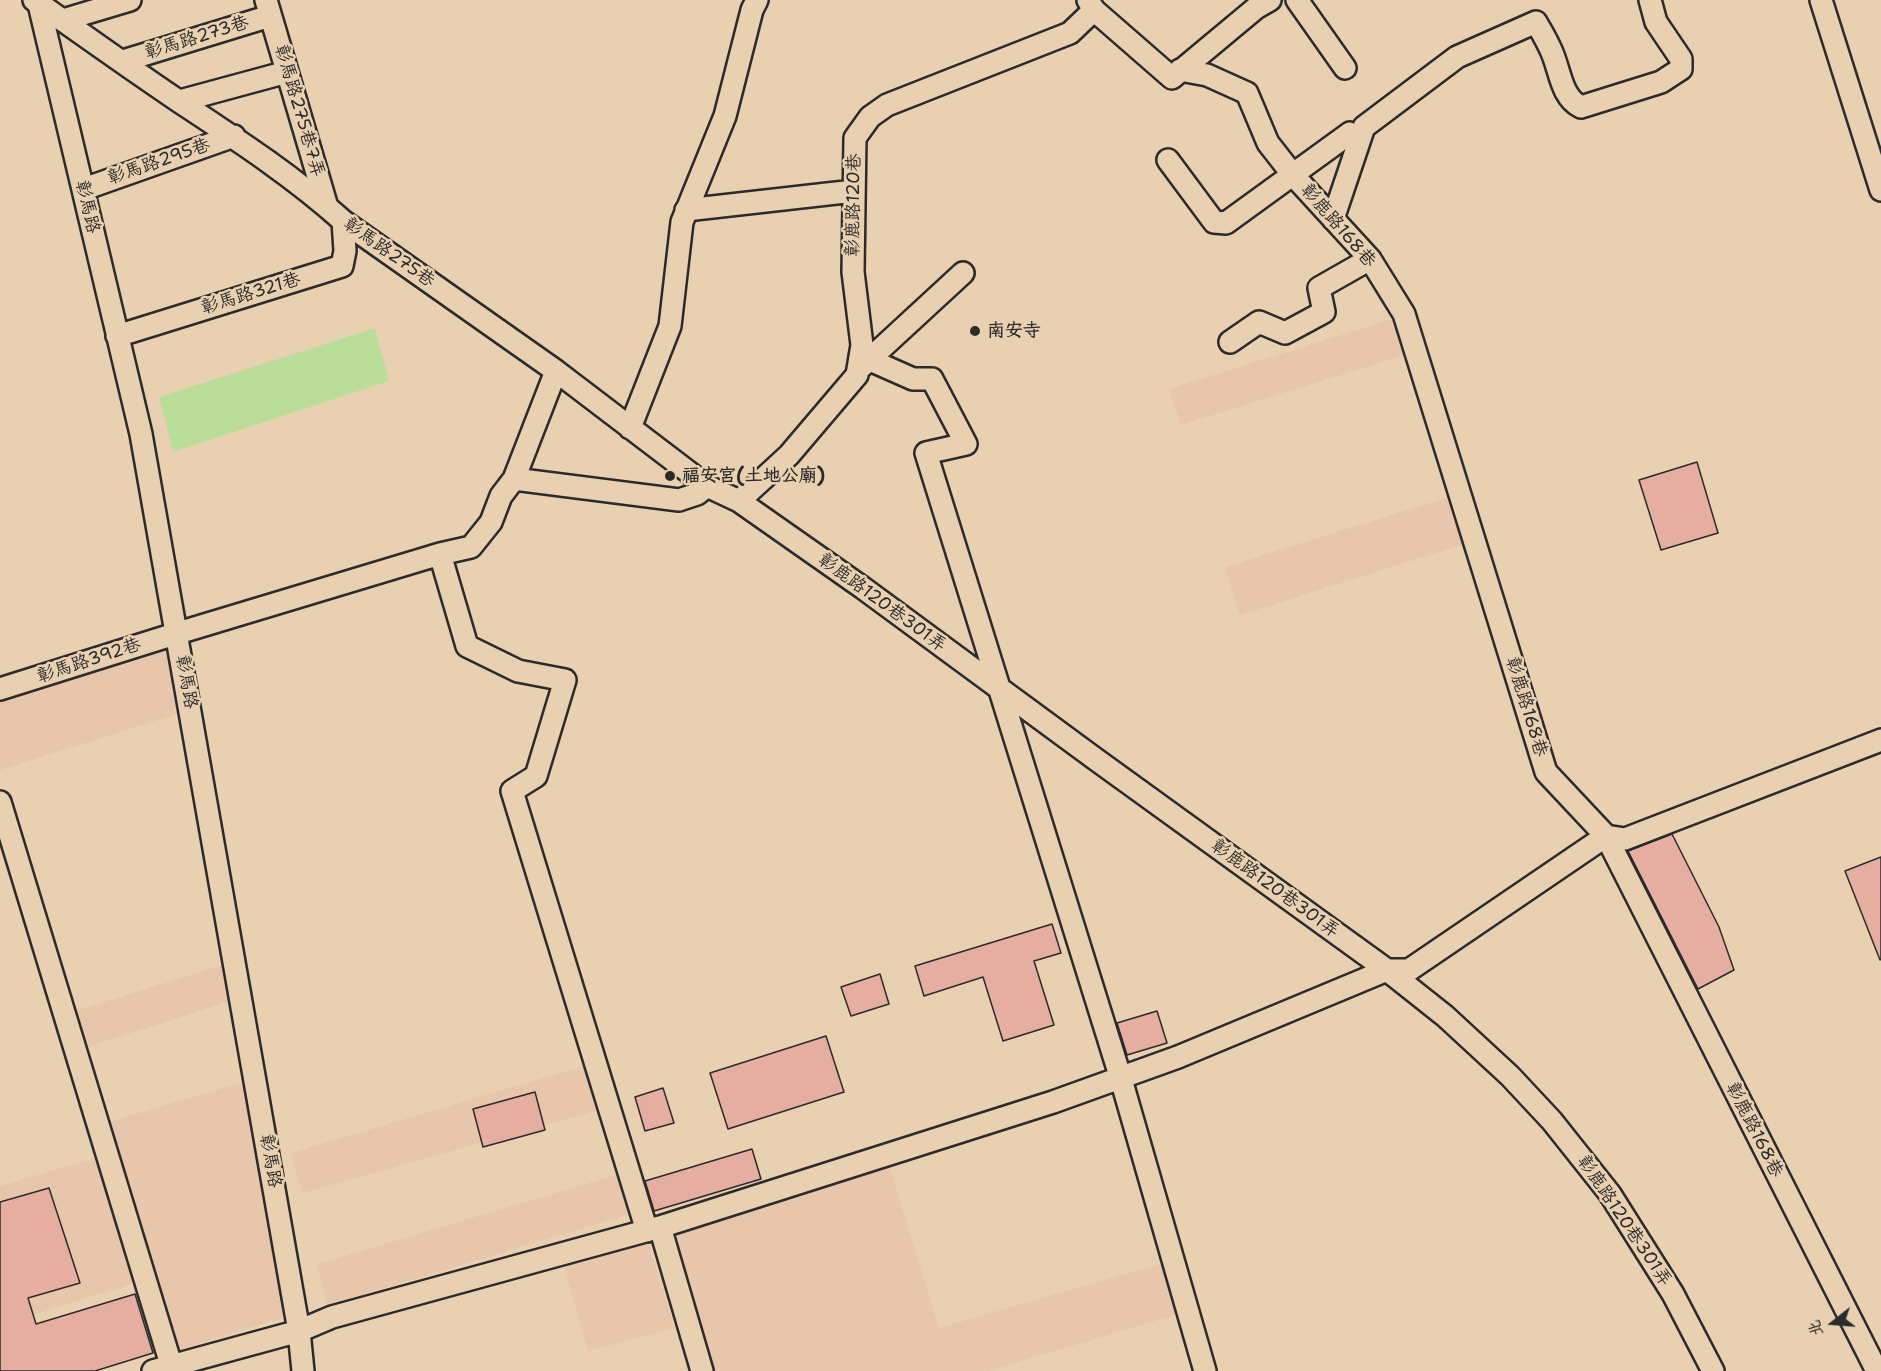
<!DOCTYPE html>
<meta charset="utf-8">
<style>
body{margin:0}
#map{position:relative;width:1881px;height:1371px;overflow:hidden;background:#e9d0b1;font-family:"Shantell Sans","LXGW WenKai TC",sans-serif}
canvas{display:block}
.north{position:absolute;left:1803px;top:1293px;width:60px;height:60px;-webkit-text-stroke:4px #e9d0b1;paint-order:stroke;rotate:253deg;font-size:16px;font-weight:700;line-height:24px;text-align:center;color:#2b2b2b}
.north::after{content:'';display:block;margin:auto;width:21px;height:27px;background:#2b2b2b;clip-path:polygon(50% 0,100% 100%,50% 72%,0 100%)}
</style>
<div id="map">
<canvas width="1881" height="1371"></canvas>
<div class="north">北</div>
</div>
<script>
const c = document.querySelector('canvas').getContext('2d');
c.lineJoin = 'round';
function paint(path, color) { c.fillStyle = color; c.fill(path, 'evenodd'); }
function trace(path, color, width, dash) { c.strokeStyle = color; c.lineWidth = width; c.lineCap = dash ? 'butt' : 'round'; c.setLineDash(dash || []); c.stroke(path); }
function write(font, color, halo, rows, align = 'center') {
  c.font = font + ' "Shantell Sans","LXGW WenKai TC",sans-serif'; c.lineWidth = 5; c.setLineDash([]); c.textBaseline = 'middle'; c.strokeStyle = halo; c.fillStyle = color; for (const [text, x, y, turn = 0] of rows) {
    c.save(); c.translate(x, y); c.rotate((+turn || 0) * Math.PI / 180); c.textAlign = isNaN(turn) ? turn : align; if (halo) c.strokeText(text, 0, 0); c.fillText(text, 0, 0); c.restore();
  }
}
const built = new Path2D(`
 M 1395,318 L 1408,354 L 1181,425 L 1169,389 Z
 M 1452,496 L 1467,543 L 1240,615 L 1225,567 Z
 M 175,633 L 190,710 L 0,770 L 0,689 Z
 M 235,961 L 243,997 L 81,1049 L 69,1013 Z
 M 593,1063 L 606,1108 L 302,1193 L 291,1153 Z
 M 260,1077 L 297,1313 L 176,1351 L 105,1123 Z
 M 102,1156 L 141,1281 L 0,1325 L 0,1186 Z
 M 886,1156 L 939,1328 L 1170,1261 L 1185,1312 L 988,1371 L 713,1371 L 670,1222 Z
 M 623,1173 L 634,1213 L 327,1305 L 317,1264 Z
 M 646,1236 L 675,1328 L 588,1351 L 562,1260 Z`);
const green = new Path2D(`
 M 375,328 L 389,381 L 173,452 L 159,397 Z`);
const building = new Path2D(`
 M 1697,462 L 1718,533 L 1661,550 L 1639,480 Z
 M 1672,834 L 1719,927 L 1734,970 L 1698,989 L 1628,851 Z
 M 1881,857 L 1881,959 L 1880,960 L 1845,871 Z
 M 1052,924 L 1061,953 L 1034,961 L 1054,1025 L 1003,1041 L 983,977 L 924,996 L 915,966 Z
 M 880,974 L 889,1004 L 851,1016 L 841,987 Z
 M 1157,1011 L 1167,1043 L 1127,1055 L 1117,1023 Z
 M 826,1036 L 844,1092 L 728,1129 L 710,1073 Z
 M 663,1088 L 674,1123 L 645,1131 L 635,1097 Z
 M 535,1092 L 545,1130 L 483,1147 L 473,1109 Z
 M 752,1149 L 761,1179 L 654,1211 L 645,1181 Z
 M 49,1188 L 80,1283 L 28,1298 L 36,1324 L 135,1294 L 153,1353 L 95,1371 L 0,1371 L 0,1202 Z`);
const minor = new Path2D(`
 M 34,0 C 82,34 131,69 180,102 C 236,139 293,176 343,221 L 556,371 L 707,486 L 739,501 L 863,588 L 1094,758 L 1387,970 L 1445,1016 L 1510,1076 L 1552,1121 L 1610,1194 L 1673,1294 L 1713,1371
 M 38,0 L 141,434 L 299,1331 L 303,1371
 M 266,0 L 327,207
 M 1088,0 L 1094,10 L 1172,78 L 1256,8 L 1270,0
 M 1297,0 L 1345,68
 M 1821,0 L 1881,190
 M 63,20 L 130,0
 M 123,61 L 270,16
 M 1180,70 L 1207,75 L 1247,93 L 1268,143 L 1293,175 L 1370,259 L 1404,314 L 1546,772 L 1606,836 L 1877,1371
 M 180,101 L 287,72
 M 1168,160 L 1214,222 L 1226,223 L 1350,133
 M 84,189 L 234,136
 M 686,210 L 854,191
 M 1333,219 L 1364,127 L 1457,57 L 1536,22 C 1541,31 1546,39 1550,48 C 1560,67 1560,97 1581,107 L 1661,82 L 1681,69 L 1681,59 L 1656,22 L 1650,0
 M 117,336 L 342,266 L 345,251 L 343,221
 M 1230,342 L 1259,322 L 1285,333 L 1324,312 L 1319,288 L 1370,259
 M 870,360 L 913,379 L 932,379 L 966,444 L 926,453 L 1121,1079 L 1205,1371
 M 860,368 L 963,273
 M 630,428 L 670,326 L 682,222 L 725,116 L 752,10 L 757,0
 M 514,479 L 679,500 L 697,494 L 707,486
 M 739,501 L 789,455 L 857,375 L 862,345 L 853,272 L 855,138 L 870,117 L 887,105 L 1070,33 L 1094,10
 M 440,554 L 467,646 L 518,671 L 565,680 L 536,776 L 512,791 L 647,1231
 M 0,689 L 178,633 L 440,554 L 471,547 L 491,522 L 501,496 L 514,479 L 556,371
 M 0,802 L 173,1371
 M 660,1227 L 702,1371
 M 153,1371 L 299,1331 L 332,1317 L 660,1227 L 1053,1102 L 1178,1057 L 1387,970 L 1409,970 L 1606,836 L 1625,839 L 1881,740`);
const markers = [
 [975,331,6,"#2b2b2b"],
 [670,476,6,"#2b2b2b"]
];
const streetNames = [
 ["彰馬路273巷",197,38,-17],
 ["彰馬路275巷7弄",299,111,74],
 ["彰馬路295巷",159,162,-19],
 ["彰鹿路120巷",854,205,-89],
 ["彰馬路",87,207,77],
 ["彰鹿路168巷",1338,226,49],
 ["彰馬路275巷",389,253,35],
 ["彰馬路321巷",251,294,-17],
 ["彰鹿路120巷301弄",882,603,36],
 ["彰馬路392巷",89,661,-18],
 ["彰馬路",186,682,80],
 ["彰鹿路168巷",1526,707,73],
 ["彰鹿路120巷301弄",1275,889,36],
 ["彰鹿路168巷",1754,1130,63],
 ["彰馬路",270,1161,80],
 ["彰鹿路120巷301弄",1624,1221,56]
];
const poiNames = [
 ["南安寺",987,331],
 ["福安宮(土地公廟)",682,476]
];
paint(built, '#e8c6ac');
paint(green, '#bade99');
paint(building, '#e6ada1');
trace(building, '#2b2b2b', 1.5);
trace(minor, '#2b2b2b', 26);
trace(minor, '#e9d0b1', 21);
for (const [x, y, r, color] of markers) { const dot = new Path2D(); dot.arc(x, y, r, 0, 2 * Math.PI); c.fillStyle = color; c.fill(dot); trace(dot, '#e9d0b1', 2); }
write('18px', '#2b2b2b', '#e9d0b1', streetNames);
write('bold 18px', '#2b2b2b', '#e9d0b1', poiNames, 'left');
</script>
